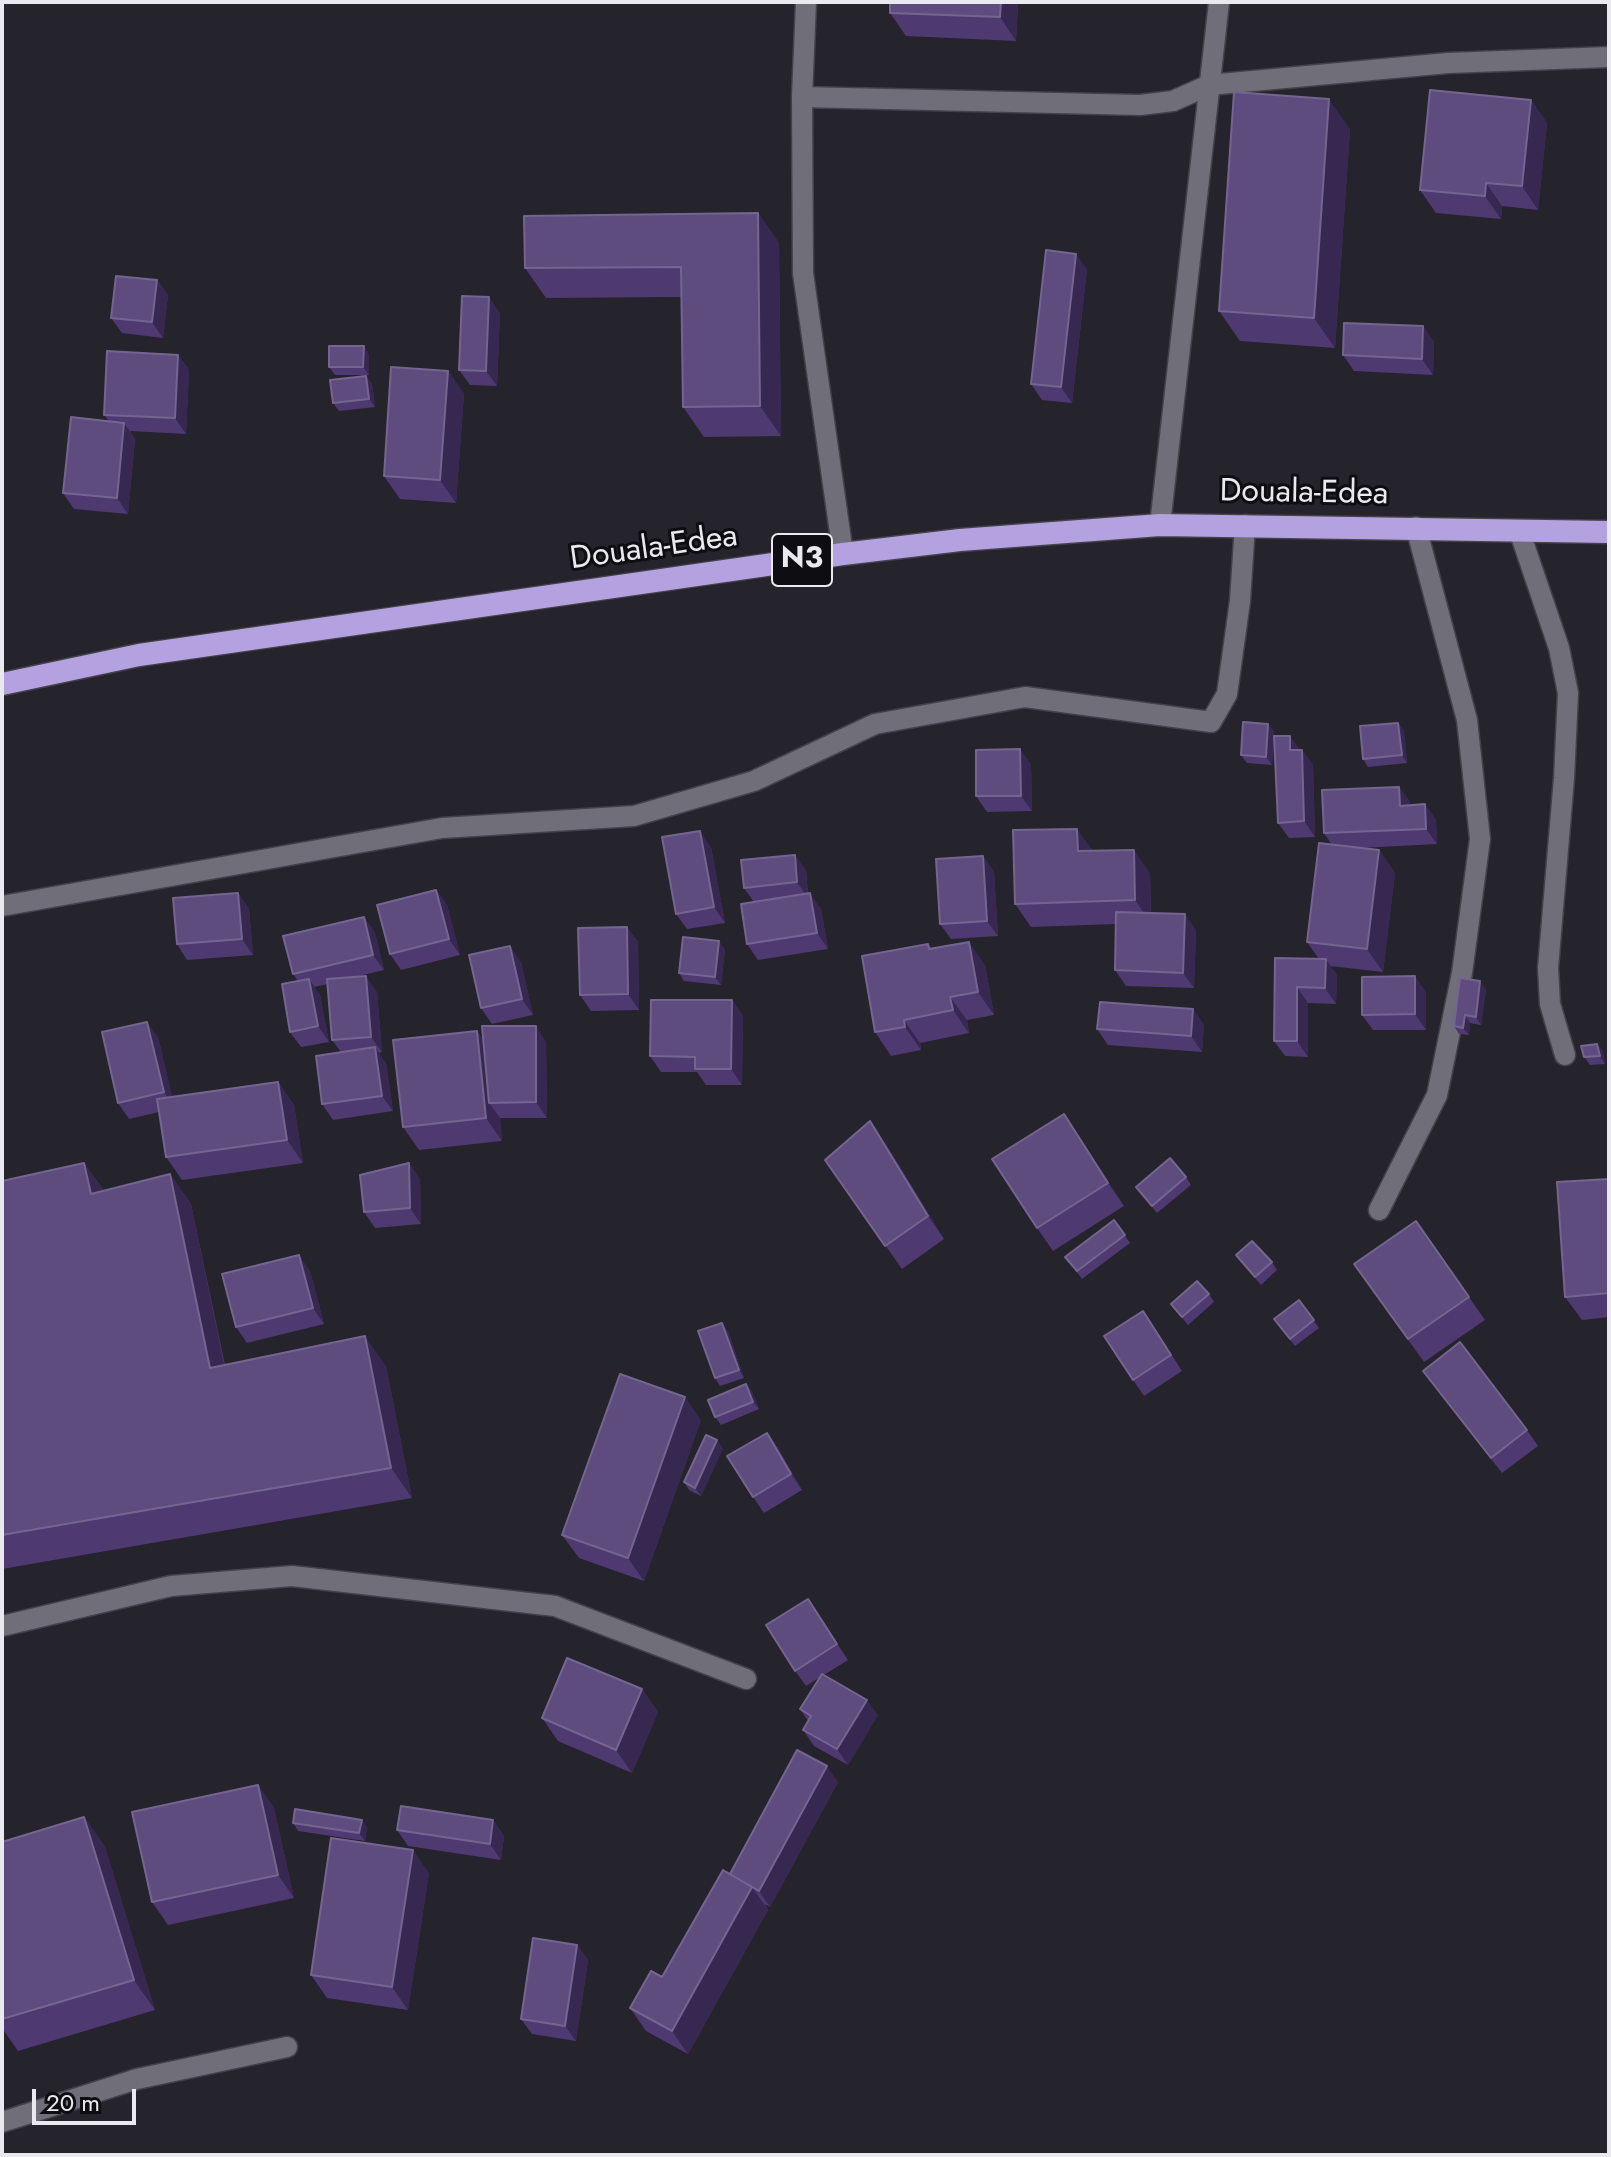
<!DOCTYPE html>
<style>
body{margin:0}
#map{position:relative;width:1611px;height:2157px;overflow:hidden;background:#25232c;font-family:Jost,sans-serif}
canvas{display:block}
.frame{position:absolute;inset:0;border:4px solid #eae9ef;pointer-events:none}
.scale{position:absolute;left:32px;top:2089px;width:104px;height:36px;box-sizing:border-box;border:4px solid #eae9ef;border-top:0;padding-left:10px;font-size:24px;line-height:28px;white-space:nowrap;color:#eae9ef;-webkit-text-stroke:6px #0e0d11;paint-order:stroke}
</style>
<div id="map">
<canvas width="1611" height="2157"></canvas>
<div class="frame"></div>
<div class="scale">20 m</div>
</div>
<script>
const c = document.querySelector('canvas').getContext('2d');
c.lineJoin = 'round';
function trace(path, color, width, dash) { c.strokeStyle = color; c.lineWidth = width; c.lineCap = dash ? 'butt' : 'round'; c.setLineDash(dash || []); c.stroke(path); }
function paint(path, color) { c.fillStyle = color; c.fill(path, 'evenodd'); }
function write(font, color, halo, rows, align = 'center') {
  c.font = font + ' Jost,sans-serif'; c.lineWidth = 6; c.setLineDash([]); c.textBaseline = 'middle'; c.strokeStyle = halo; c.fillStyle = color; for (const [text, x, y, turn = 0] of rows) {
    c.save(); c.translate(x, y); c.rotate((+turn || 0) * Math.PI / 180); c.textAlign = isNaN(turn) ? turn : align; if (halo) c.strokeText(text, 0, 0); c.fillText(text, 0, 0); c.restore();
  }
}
const minor = new Path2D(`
 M 806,2 L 802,97 L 803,273 L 843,554
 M 802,97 L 1140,105 L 1173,101 L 1209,85 L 1448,63 L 1609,57
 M 1160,525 L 1219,2
 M 1519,530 L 1559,648 L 1568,693 L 1564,778 L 1548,968 L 1550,1004 L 1565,1055
 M 2,906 L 442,828 L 634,816 L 754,781 L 875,724 L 1025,697 L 1211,722 L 1227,694 L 1240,601 L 1245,525
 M 1379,1210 L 1437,1095 L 1462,973 L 1480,839 L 1467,720 L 1416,527
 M 2,1626 L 171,1586 L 292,1576 L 555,1606 L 746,1679
 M 2,2122 L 137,2079 L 287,2047`);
const trunk = new Path2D(`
 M 2,684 L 139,655 L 843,554 L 960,540 L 1160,525 L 1609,532`);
const wall = new Path2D(`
 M 890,2 L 1018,2 L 1016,41 L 906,36 L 890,13 Z
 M 1531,100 L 1547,123 L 1538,210 L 1502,206 L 1501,219 L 1436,213 L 1420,190 Z
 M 1350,129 L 1335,348 L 1240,341 L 1219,311 Z
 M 758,213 L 779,243 L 781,436 L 704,437 L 683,407 L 682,297 L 546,298 L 525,268 Z
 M 1087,269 L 1072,403 L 1042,400 L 1031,384 Z
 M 157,280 L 168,295 L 163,338 L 122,333 L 111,318 Z
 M 500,313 L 497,386 L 470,385 L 459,370 Z
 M 1423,326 L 1434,342 L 1433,375 L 1354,371 L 1343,355 Z
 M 369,354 L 369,375 L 335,375 L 329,367 Z
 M 178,355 L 189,370 L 186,434 L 130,431 L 135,439 L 128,514 L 74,509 L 63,493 L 109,421 L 104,415 Z
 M 448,371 L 464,394 L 456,503 L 400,499 L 384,476 Z
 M 366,376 L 372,384 L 375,407 L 339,411 L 333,403 Z
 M 1398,723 L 1404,731 L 1407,763 L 1368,767 L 1363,759 Z
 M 1268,724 L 1274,732 L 1272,765 L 1247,763 L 1241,755 Z
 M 1020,749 L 1031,765 L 1032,811 L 987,812 L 976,796 Z
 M 1300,750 L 1302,750 L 1313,765 L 1315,837 L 1289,838 L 1278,823 Z
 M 1399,787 L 1410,802 L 1410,805 L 1425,804 L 1436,820 L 1437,844 L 1360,848 L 1379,850 L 1395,873 L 1383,972 L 1330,966 L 1337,975 L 1336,1004 L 1308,1003 L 1308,1057 L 1285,1056 L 1274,1041 L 1275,958 L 1319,959 L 1307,942 L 1332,845 L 1324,833 Z
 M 711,847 L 725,923 L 687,929 L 676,914 Z
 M 1093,851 L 1150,873 L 1151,913 L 1196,930 L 1194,988 L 1126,986 L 1115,970 L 1116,924 L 1031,927 L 1015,904 Z
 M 983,856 L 994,872 L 998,936 L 951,939 L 940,924 Z
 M 806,870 L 808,894 L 821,909 L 828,949 L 758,960 L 747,944 L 754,902 L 744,888 Z
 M 436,890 L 447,905 L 460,955 L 401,970 L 390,954 Z
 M 238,893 L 249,909 L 253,955 L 187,960 L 177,944 Z
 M 364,917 L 375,933 L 384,970 L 359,976 L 377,992 L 382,1052 L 378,1053 L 386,1063 L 393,1111 L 333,1120 L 322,1104 L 341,1052 L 332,1040 L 328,984 L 314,987 L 320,995 L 329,1042 L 301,1047 L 290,1032 L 298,981 L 293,974 Z
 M 627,927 L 638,942 L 639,1010 L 591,1011 L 580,995 Z
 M 928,944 L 932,949 L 985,965 L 994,1015 L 967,1020 L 969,1033 L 920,1043 L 921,1050 L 891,1056 L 875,1032 Z
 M 725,949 L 721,985 L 684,981 L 679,973 Z
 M 521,962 L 533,1015 L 492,1024 L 481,1008 Z
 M 1486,989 L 1481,1025 L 1470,1023 L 1469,1035 L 1459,1034 L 1454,1026 Z
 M 1426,992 L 1426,1030 L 1373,1030 L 1362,1015 Z
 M 732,1000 L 743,1016 L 742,1085 L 706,1085 L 697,1072 L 661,1072 L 650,1056 Z
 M 1193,1009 L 1204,1025 L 1202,1052 L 1108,1045 L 1097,1029 Z
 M 477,1031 L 483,1040 L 546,1042 L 547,1118 L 500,1118 L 502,1141 L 419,1150 L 403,1127 Z
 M 158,1037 L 172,1097 L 278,1082 L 294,1105 L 303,1163 L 182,1180 L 166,1157 L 159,1112 L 129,1119 L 118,1103 Z
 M 1597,1044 L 1603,1052 L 1605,1064 L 1590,1065 L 1584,1057 Z
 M 1064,1114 L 1124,1206 L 1053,1251 L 1037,1228 Z
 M 886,1144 L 944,1239 L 902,1269 L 825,1160 Z
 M 84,1163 L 104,1191 L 170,1174 L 191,1204 L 225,1365 L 386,1366 L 412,1498 L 2,1569 L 2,1181 Z
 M 409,1163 L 420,1179 L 421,1224 L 375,1228 L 364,1212 Z
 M 1186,1177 L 1191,1185 L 1157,1213 L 1136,1187 Z
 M 1609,1179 L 1609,1317 L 1582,1320 L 1565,1297 Z
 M 1114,1220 L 1130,1243 L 1082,1279 L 1065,1257 Z
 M 1416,1221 L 1485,1320 L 1424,1362 L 1354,1264 Z
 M 1236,1255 L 1272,1262 L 1277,1270 L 1261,1285 Z
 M 310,1271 L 324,1324 L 247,1343 L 236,1327 Z
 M 1209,1294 L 1214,1302 L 1188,1325 L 1171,1304 Z
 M 1299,1300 L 1319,1328 L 1295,1346 L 1274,1319 Z
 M 1154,1327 L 1182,1371 L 1144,1396 L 1133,1380 Z
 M 728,1331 L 744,1378 L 720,1386 L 715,1378 Z
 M 1423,1371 L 1527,1430 L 1538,1446 L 1502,1473 Z
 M 746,1384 L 752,1392 L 759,1409 L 721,1425 L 715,1417 Z
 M 701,1420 L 644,1581 L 579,1558 L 562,1535 Z
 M 767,1433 L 778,1448 L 802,1490 L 764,1513 L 753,1497 Z
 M 723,1448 L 701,1496 L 689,1490 L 684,1482 Z
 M 808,1599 L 848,1660 L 824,1675 L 878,1715 L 848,1765 L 814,1746 L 803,1730 L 808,1721 L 800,1709 L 819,1678 L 806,1686 L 795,1671 Z
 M 642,1689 L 658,1712 L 632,1773 L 558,1741 L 542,1718 Z
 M 838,1782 L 770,1907 L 765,1904 L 768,1910 L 688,2054 L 646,2031 L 630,2008 L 662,1977 L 730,1874 Z
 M 258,1785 L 274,1808 L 294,1898 L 168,1925 L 152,1902 Z
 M 84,1817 L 105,1847 L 155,2010 L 18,2051 L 2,2028 L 2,1842 Z
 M 493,1820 L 504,1836 L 501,1860 L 408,1846 L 397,1830 Z
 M 293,1823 L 367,1827 L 365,1841 L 298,1831 Z
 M 429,1873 L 408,2010 L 327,1998 L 311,1975 Z
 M 577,1945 L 588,1960 L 576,2041 L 532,2034 L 521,2019 Z`);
const shadedWall = new Path2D(`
 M 1001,2 L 1018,2 L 1016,41 L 1000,17 Z
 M 1329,99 L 1350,129 L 1335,348 L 1314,318 Z
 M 1531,100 L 1547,123 L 1538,210 L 1522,186 Z
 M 1486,183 L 1502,206 L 1501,219 L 1485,196 Z
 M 758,213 L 779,243 L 781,436 L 760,406 Z
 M 1076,254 L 1087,269 L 1072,403 L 1061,387 Z
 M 157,280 L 168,295 L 163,338 L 152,322 Z
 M 489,297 L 500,313 L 497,386 L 486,371 Z
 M 1423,326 L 1434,342 L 1433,375 L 1422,359 Z
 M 364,346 L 369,354 L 369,375 L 363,367 Z
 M 178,355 L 189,370 L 186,434 L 175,418 Z
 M 448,371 L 464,394 L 456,503 L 440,480 Z
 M 366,376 L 372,384 L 375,407 L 369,399 Z
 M 124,423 L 135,439 L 128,514 L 117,498 Z
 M 1398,723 L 1404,731 L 1407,763 L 1402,755 Z
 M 1268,724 L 1274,732 L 1272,765 L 1266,757 Z
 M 1290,736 L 1301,751 L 1290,750 Z
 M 1020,749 L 1031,765 L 1032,811 L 1021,796 Z
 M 1302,750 L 1313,765 L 1315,837 L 1304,821 Z
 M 1399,787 L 1410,802 L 1411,821 L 1400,806 Z
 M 1425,804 L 1436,820 L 1437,844 L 1426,829 Z
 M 1077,829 L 1094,852 L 1078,851 Z
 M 700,831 L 711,847 L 725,923 L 714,907 Z
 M 1134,850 L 1150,873 L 1151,924 L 1135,900 Z
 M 1379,850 L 1395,873 L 1383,972 L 1367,949 Z
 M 795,855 L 806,870 L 808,898 L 797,882 Z
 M 983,856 L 994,872 L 998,936 L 987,921 Z
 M 436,890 L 447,905 L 460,955 L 449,939 Z
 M 238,893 L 249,909 L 253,955 L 242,939 Z
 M 810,893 L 821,909 L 828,949 L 817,933 Z
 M 1185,914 L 1196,930 L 1194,988 L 1183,973 Z
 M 364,917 L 375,933 L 384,970 L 373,955 Z
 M 627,927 L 638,942 L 639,1010 L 628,994 Z
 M 719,941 L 725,949 L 721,985 L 715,977 Z
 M 969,942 L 985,965 L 994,1015 L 978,992 Z
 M 510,946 L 521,962 L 533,1015 L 522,999 Z
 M 1326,959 L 1337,975 L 1336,1004 L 1325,988 Z
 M 366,976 L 377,992 L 382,1052 L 371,1037 Z
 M 1415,976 L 1426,992 L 1426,1030 L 1415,1014 Z
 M 309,979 L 320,995 L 329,1042 L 318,1026 Z
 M 1480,981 L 1486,989 L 1481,1025 L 1476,1017 Z
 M 1297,987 L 1308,1003 L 1308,1057 L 1297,1041 Z
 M 950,997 L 967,1020 L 969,1033 L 953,1010 Z
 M 732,1000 L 743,1016 L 742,1085 L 731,1069 Z
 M 1193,1009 L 1204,1025 L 1202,1052 L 1191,1036 Z
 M 1465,1015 L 1470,1023 L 1469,1035 L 1463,1028 Z
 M 904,1020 L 920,1043 L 921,1050 L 905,1027 Z
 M 147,1022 L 158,1037 L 175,1108 L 164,1092 Z
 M 536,1026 L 546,1042 L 547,1118 L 536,1102 Z
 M 477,1031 L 493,1055 L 489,1103 L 500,1118 L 502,1141 L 486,1118 Z
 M 1597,1044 L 1603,1052 L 1605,1064 L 1600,1056 Z
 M 375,1047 L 386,1063 L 393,1111 L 382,1096 Z
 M 278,1082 L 294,1105 L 303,1163 L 287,1140 Z
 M 1064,1114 L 1080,1137 L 1124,1206 L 1108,1183 Z
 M 870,1121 L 886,1144 L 944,1239 L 928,1216 Z
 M 84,1163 L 105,1193 L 91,1194 Z
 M 409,1163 L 420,1179 L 421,1224 L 410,1208 Z
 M 170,1174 L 191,1204 L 231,1398 L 210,1368 Z
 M 299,1255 L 310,1271 L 324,1324 L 313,1308 Z
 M 722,1323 L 728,1331 L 744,1378 L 739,1370 Z
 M 365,1336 L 386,1366 L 412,1498 L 391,1468 Z
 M 746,1384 L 752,1392 L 759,1409 L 753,1402 Z
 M 685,1397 L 701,1420 L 644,1581 L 628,1558 Z
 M 767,1433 L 778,1448 L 802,1490 L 791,1474 Z
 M 717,1440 L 723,1448 L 701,1496 L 695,1488 Z
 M 642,1689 L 658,1712 L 632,1773 L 616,1750 Z
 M 867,1700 L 878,1715 L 848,1765 L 837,1749 Z
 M 827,1766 L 838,1782 L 770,1907 L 759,1891 Z
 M 258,1785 L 274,1808 L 294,1898 L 278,1875 Z
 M 84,1817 L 105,1847 L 155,2010 L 134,1980 Z
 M 362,1820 L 367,1827 L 365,1841 L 359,1833 Z
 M 493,1820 L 504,1836 L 501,1860 L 490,1844 Z
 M 413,1850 L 429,1873 L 408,2010 L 392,1987 Z
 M 752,1887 L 768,1910 L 688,2054 L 672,2031 Z
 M 577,1945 L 588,1960 L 576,2041 L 565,2026 Z`);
const building = new Path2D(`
 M 890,2 L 1001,2 L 1000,17 L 890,13 Z
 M 1430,90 L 1531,100 L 1522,186 L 1486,183 L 1485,196 L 1420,190 Z
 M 1234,92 L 1329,99 L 1314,318 L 1219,311 Z
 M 758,213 L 760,406 L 683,407 L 681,267 L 525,268 L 524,216 Z
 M 1046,250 L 1076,254 L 1061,387 L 1031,384 Z
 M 116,276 L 157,280 L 152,322 L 111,318 Z
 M 462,296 L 489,297 L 486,371 L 459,370 Z
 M 1344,323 L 1423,326 L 1422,359 L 1343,355 Z
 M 329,346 L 364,346 L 363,367 L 329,367 Z
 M 107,351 L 178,355 L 175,418 L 104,415 Z
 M 391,367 L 448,371 L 440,480 L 384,476 Z
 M 366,376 L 369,399 L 333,403 L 330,380 Z
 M 71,417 L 124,423 L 117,498 L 63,493 Z
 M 1243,722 L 1268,724 L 1266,757 L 1241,755 Z
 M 1398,723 L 1402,755 L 1363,759 L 1360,726 Z
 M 1274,736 L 1290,736 L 1290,750 L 1302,750 L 1304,821 L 1278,823 Z
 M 1020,749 L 1021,796 L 976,796 L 976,750 Z
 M 1399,787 L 1400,806 L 1425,804 L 1426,829 L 1324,833 L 1322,790 Z
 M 1077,829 L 1078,851 L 1134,850 L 1135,900 L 1015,904 L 1013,830 Z
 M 700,831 L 714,907 L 676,914 L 662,837 Z
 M 1319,843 L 1379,850 L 1367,949 L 1307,942 Z
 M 795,855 L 797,882 L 744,888 L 741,860 Z
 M 983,856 L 987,921 L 940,924 L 936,859 Z
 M 436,890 L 449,939 L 390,954 L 377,905 Z
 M 238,893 L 242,939 L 177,944 L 173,898 Z
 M 810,893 L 817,933 L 747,944 L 741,904 Z
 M 1116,912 L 1185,914 L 1183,973 L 1115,970 Z
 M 364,917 L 373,955 L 293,974 L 283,936 Z
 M 627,927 L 628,994 L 580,995 L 578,928 Z
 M 683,937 L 719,941 L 715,977 L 679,973 Z
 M 969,942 L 978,992 L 950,997 L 953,1010 L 904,1020 L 905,1027 L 875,1032 L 862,956 L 928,944 L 929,949 Z
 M 510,946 L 522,999 L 481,1008 L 469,955 Z
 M 1275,958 L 1326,959 L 1325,988 L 1297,987 L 1297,1041 L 1274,1041 Z
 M 366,976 L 371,1037 L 332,1040 L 327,979 Z
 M 1415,976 L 1415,1014 L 1362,1015 L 1362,977 Z
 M 1460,978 L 1480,981 L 1476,1017 L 1465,1015 L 1463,1028 L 1454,1026 Z
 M 309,979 L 318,1026 L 290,1032 L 282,984 Z
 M 651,1000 L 732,1000 L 731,1069 L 695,1069 L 695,1057 L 650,1056 Z
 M 1100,1002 L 1193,1009 L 1191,1036 L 1097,1029 Z
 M 147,1022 L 164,1092 L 118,1103 L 102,1032 Z
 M 482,1026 L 536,1026 L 536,1102 L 489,1103 Z
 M 477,1031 L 486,1118 L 403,1127 L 393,1040 Z
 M 1597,1044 L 1600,1056 L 1584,1057 L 1581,1046 Z
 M 375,1047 L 382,1096 L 322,1104 L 316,1056 Z
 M 278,1082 L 287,1140 L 166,1157 L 157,1099 Z
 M 1064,1114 L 1108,1183 L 1037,1228 L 992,1159 Z
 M 870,1121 L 928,1216 L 885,1246 L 825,1160 Z
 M 1170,1158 L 1186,1177 L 1152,1206 L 1136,1187 Z
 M 84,1163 L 91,1194 L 170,1174 L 210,1368 L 365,1336 L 391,1468 L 2,1535 L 2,1181 Z
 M 409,1163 L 410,1208 L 364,1212 L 360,1175 Z
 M 1609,1179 L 1609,1293 L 1565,1297 L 1557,1182 Z
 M 1114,1220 L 1125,1235 L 1077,1271 L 1065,1257 Z
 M 1416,1221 L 1469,1297 L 1408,1339 L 1354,1264 Z
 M 1252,1241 L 1272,1262 L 1255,1277 L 1236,1255 Z
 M 299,1255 L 313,1308 L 236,1327 L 222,1274 Z
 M 1197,1281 L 1209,1294 L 1182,1317 L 1171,1304 Z
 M 1299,1300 L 1314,1320 L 1290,1339 L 1274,1319 Z
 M 1143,1311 L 1171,1355 L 1133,1380 L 1104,1336 Z
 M 722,1323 L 739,1370 L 715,1378 L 698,1331 Z
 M 1460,1342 L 1527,1430 L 1491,1458 L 1423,1371 Z
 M 620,1374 L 685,1397 L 628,1558 L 562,1535 Z
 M 746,1384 L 753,1402 L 715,1417 L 708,1400 Z
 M 767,1433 L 791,1474 L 753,1497 L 727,1456 Z
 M 706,1435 L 717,1440 L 695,1488 L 684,1482 Z
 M 808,1599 L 837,1644 L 795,1671 L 766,1625 Z
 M 567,1658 L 642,1689 L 616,1750 L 542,1718 Z
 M 822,1674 L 867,1700 L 837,1749 L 803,1730 L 811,1716 L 800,1709 Z
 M 797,1750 L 827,1766 L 759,1891 L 730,1874 Z
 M 258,1785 L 278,1875 L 152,1902 L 132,1812 Z
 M 401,1806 L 493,1820 L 490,1844 L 397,1830 Z
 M 295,1809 L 362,1820 L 359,1833 L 293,1823 Z
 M 84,1817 L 134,1980 L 2,2019 L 2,1842 Z
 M 331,1838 L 413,1850 L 392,1987 L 311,1975 Z
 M 723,1870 L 752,1887 L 672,2031 L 630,2008 L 651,1971 L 662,1977 Z
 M 533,1938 L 577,1945 L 565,2026 L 521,2019 Z`);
const shields = [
 [802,560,60]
];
const shieldNames = [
 ["N3",802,560]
];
const streetNames = [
 ["Douala-Edea",1304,494,1],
 ["Douala-Edea",654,549,-8]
];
trace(minor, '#434149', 23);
trace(trunk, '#434149', 25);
trace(minor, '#706e78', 20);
trace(trunk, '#b4a1e0', 22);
paint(wall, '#4e3971');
paint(shadedWall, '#362850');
paint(building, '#5f4c7f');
trace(building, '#746590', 2);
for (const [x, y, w] of shields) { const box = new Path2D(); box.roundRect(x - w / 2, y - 26, w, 52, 6); c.fillStyle = '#0e0d11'; c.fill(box); trace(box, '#eae9ef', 2); }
write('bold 30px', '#eae9ef', null, shieldNames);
write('32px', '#eae9ef', '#0e0d11', streetNames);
</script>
